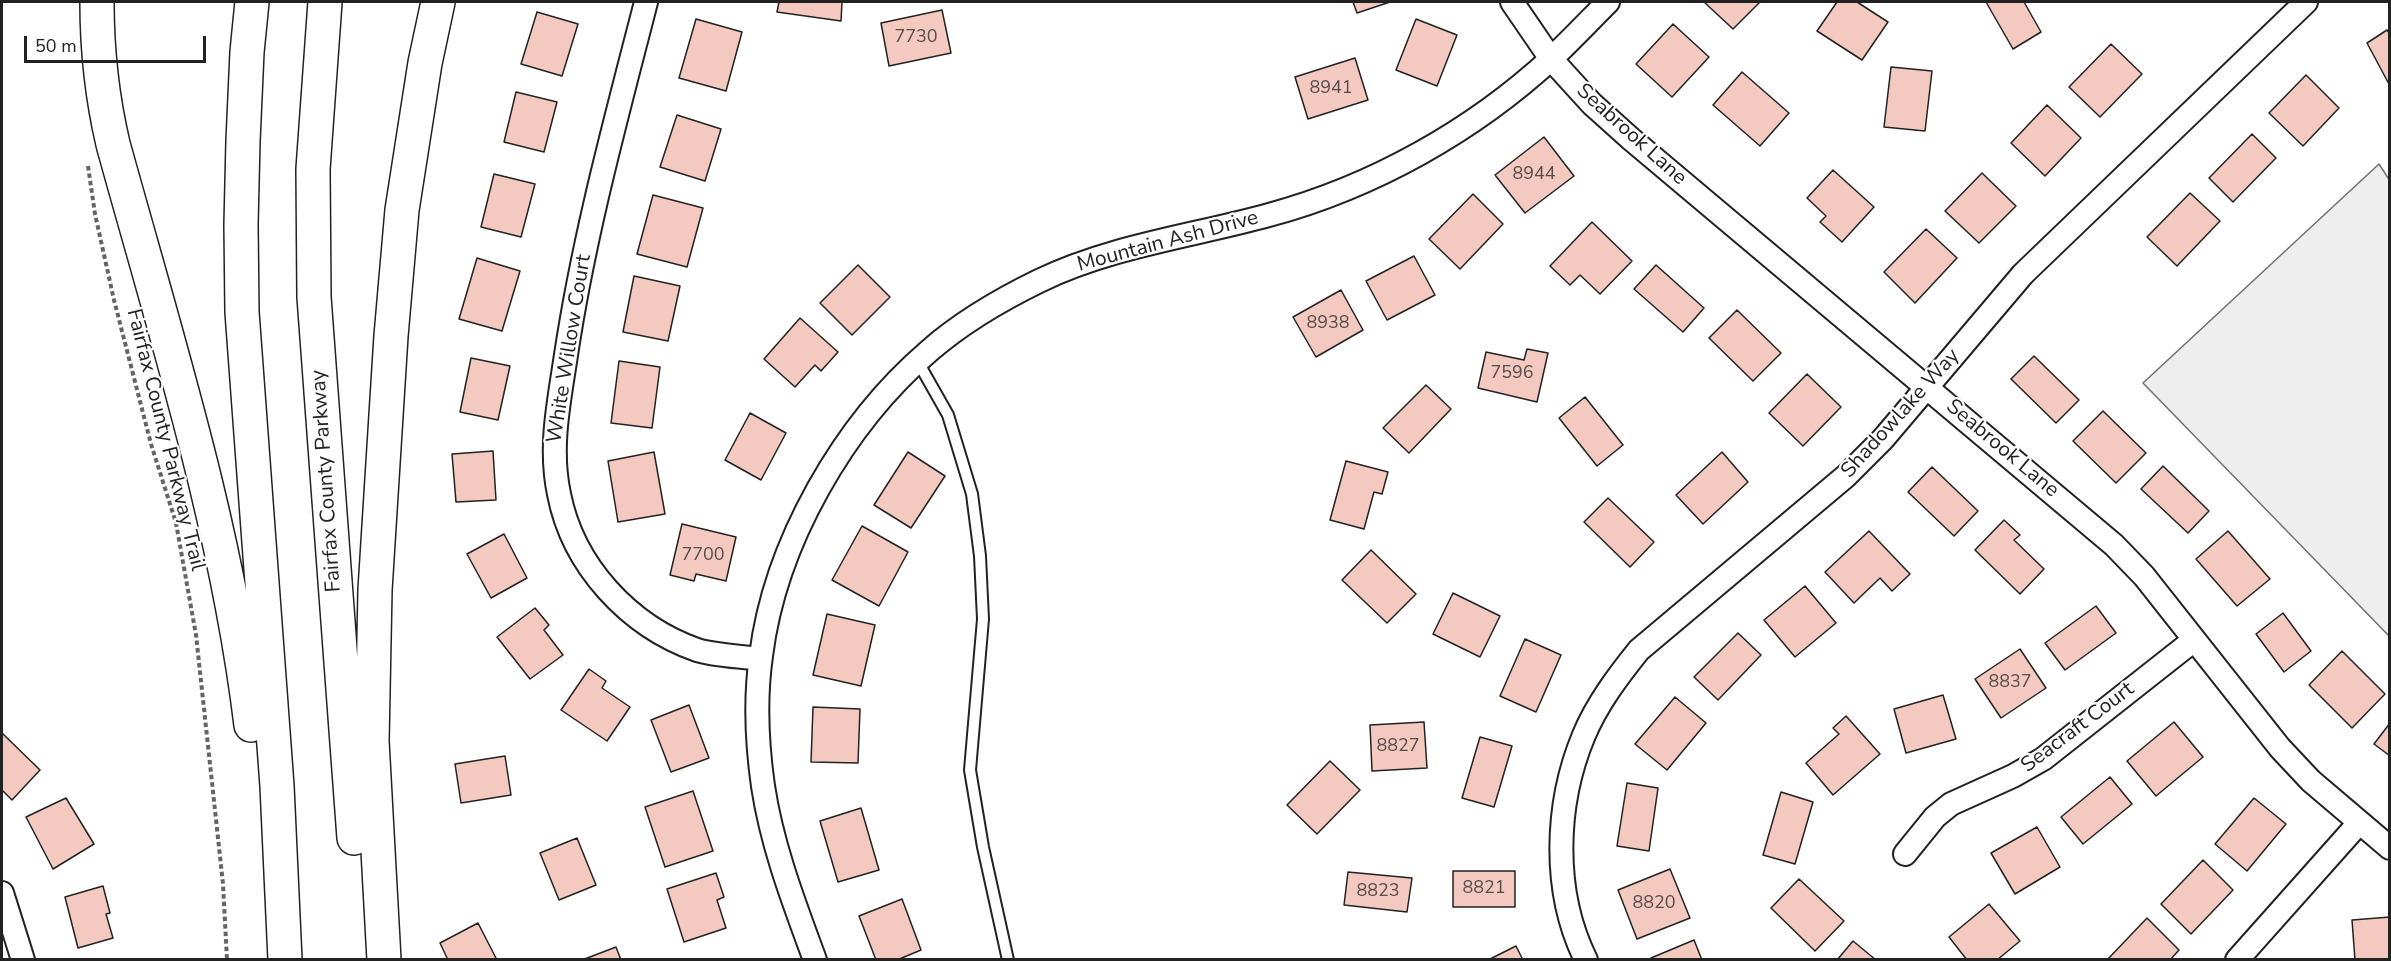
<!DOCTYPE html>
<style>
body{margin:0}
#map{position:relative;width:2391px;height:961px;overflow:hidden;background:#fff;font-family:"Nunito Sans",sans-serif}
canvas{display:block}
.frame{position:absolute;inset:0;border:3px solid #222;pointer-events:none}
.scale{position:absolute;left:24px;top:36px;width:182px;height:27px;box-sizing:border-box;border:3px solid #222;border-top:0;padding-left:8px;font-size:18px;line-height:21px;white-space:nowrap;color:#222;-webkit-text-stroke:4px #fff;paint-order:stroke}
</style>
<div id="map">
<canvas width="2391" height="961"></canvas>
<div class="frame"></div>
<div class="scale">50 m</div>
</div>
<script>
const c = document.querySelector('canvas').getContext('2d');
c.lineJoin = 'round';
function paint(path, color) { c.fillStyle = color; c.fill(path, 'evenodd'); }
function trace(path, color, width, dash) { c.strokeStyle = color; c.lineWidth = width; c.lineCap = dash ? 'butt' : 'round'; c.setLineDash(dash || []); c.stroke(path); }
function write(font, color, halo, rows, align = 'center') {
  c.font = font + ' "Nunito Sans",sans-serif'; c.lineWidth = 4.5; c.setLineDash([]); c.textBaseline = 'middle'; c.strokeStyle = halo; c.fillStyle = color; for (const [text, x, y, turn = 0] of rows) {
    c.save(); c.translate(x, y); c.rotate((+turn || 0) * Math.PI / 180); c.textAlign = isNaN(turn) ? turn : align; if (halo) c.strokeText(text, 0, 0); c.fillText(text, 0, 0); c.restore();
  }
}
const green = new Path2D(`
 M 2379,164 L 2390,181 L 2389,636 L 2143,383 Z`);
const building = new Path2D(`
 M 779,2 L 842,2 L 841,21 L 777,12 Z
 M 1353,2 L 1390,2 L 1357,13 Z
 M 1704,2 L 1760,2 L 1733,29 Z
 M 1837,2 L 1857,2 L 1888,22 L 1862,60 L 1817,31 Z
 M 1986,2 L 2024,2 L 2041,32 L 2013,49 Z
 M 942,10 L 951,53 L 889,66 L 881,23 Z
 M 537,12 L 578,24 L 562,76 L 521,64 Z
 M 696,19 L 742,32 L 726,91 L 679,78 Z
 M 1416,19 L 1457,35 L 1437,86 L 1396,70 Z
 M 1673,24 L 1709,57 L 1672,97 L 1636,64 Z
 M 2387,30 L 2390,34 L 2390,86 L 2367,43 Z
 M 2111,44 L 2142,74 L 2100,117 L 2069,87 Z
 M 1355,58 L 1368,100 L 1308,119 L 1295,77 Z
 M 1891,67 L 1932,71 L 1925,131 L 1884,127 Z
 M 1742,72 L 1789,113 L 1760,146 L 1713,105 Z
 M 2306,75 L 2339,108 L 2303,146 L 2269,113 Z
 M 516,92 L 557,102 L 544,152 L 504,142 Z
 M 2047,105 L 2081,138 L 2045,176 L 2011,143 Z
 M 677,115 L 721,129 L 705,181 L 660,167 Z
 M 2252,134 L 2276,158 L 2233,202 L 2209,178 Z
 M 1544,137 L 1574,176 L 1525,213 L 1495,175 Z
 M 1833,170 L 1874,207 L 1842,242 L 1820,222 L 1826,216 L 1807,198 Z
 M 1982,173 L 2016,206 L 1979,243 L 1945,211 Z
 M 494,174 L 535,184 L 521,237 L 481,227 Z
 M 2190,193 L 2220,221 L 2177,266 L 2147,237 Z
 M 1473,194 L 1503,224 L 1460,269 L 1429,239 Z
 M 653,195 L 703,208 L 687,267 L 637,254 Z
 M 1592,222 L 1632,261 L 1600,294 L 1580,275 L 1570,285 L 1550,266 Z
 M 1926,229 L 1957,258 L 1915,303 L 1884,272 Z
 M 1414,256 L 1435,295 L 1387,320 L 1366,281 Z
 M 477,258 L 520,271 L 502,331 L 459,319 Z
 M 858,265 L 890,297 L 852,335 L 820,303 Z
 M 1656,265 L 1704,308 L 1683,332 L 1634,289 Z
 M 634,276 L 680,286 L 668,341 L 623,332 Z
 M 1341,290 L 1363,330 L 1316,357 L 1293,317 Z
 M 1737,310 L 1781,353 L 1753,381 L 1709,338 Z
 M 800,318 L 838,352 L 821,371 L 815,365 L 795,387 L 764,359 Z
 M 1527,349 L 1548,353 L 1537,402 L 1478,388 L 1486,352 L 1524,360 Z
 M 2034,356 L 2079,400 L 2056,423 L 2011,379 Z
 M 471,358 L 510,366 L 498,420 L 460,412 Z
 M 619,361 L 660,367 L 652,428 L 611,423 Z
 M 1807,374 L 1841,407 L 1803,446 L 1769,413 Z
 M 1426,385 L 1451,409 L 1409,453 L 1383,428 Z
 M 1585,397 L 1623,445 L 1597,466 L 1559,418 Z
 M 2103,411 L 2146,453 L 2116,483 L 2073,441 Z
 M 750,413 L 786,433 L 761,480 L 725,460 Z
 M 493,451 L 496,500 L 456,502 L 452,454 Z
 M 654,452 L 665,514 L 618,522 L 608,461 Z
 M 908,452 L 945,476 L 911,528 L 874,505 Z
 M 1722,452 L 1748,482 L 1703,524 L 1676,495 Z
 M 1346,461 L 1388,472 L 1382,494 L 1374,492 L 1364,529 L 1330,520 Z
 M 2163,466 L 2209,511 L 2188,533 L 2141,489 Z
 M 1932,467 L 1978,511 L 1954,536 L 1908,492 Z
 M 1608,498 L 1654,542 L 1630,567 L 1584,522 Z
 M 2004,520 L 2020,535 L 2014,540 L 2044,569 L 2020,594 L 1975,550 Z
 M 682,524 L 736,537 L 726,581 L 696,574 L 694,581 L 670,575 Z
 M 862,526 L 908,552 L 879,606 L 832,580 Z
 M 1869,531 L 1910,574 L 1892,591 L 1880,578 L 1854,603 L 1825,572 Z
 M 2228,531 L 2270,579 L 2237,606 L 2196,559 Z
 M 504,534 L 527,578 L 491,598 L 467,554 Z
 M 1371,550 L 1416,594 L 1387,623 L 1342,580 Z
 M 1805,586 L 1836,623 L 1795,657 L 1764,620 Z
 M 1453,593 L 1500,616 L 1480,657 L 1433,634 Z
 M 2096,606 L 2116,633 L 2065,670 L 2045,643 Z
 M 535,608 L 549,625 L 544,630 L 563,655 L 530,679 L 497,637 Z
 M 2283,613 L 2311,651 L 2284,672 L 2256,634 Z
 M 827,614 L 875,625 L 861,686 L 813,675 Z
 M 1738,633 L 1761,655 L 1718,700 L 1694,677 Z
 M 1525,639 L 1561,655 L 1536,712 L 1500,696 Z
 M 2020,649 L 2046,688 L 2001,718 L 1975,679 Z
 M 2342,651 L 2385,694 L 2352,728 L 2309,685 Z
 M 589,669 L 606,681 L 602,688 L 630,707 L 607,741 L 561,710 Z
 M 1943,695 L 1956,739 L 1906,753 L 1894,709 Z
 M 1675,697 L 1706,723 L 1667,770 L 1635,744 Z
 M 689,705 L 709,758 L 671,772 L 651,720 Z
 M 813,707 L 860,709 L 858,763 L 811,762 Z
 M 1846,716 L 1880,754 L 1833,795 L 1806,763 L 1839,734 L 1833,728 Z
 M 1424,722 L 1427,768 L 1372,771 L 1370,725 Z
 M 2174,722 L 2203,757 L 2156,796 L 2127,761 Z
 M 2390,723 L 2390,756 L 2374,744 Z
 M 2,733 L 40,770 L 12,800 L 2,790 Z
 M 1480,737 L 1512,746 L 1494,807 L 1462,798 Z
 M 505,756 L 511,795 L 461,803 L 455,764 Z
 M 1330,761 L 1360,790 L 1317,834 L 1287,805 Z
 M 2110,777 L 2132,804 L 2083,844 L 2061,817 Z
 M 1627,783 L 1658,788 L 1649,851 L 1617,846 Z
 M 693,791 L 713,851 L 665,867 L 645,807 Z
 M 1781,792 L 1813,802 L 1795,864 L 1763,855 Z
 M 66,798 L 94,844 L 53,869 L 26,817 Z
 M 2254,798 L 2286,824 L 2247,871 L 2215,844 Z
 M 861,808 L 879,870 L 838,882 L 820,821 Z
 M 2037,827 L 2060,867 L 2015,894 L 1991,853 Z
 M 577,838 L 596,885 L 559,900 L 540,853 Z
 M 2203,860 L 2233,890 L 2191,934 L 2161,904 Z
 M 1670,869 L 1690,918 L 1637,939 L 1618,890 Z
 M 1453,871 L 1515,871 L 1515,907 L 1453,907 Z
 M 1348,872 L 1412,878 L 1407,912 L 1344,905 Z
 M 716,873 L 724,897 L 717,900 L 726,928 L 684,942 L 667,889 Z
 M 1799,879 L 1844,921 L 1815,951 L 1771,908 Z
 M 103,886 L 110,913 L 106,914 L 113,938 L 78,948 L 65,897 Z
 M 902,899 L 921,950 L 897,960 L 876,960 L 859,916 Z
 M 1989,904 L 2020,941 L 1997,960 L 1967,960 L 1949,937 Z
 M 2390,917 L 2390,960 L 2355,960 L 2352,920 Z
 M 2147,918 L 2179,950 L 2170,960 L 2107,960 Z
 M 478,923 L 497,960 L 448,960 L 440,943 Z
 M 1694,940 L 1702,960 L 1651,960 L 1651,958 Z
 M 1853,941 L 1876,960 L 1837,960 Z
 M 1516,946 L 1523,960 L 1488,960 Z
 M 616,947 L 621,960 L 582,960 Z`);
const path = new Path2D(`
 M 88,166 L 95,214 L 114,300 L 151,444 L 176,523 L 196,635 L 223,884 L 227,960`);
const lane = new Path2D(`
 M 918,362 L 948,415 L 972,494 L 980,556 L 983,619 L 970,770 L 983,847 L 1008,960`);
const street = new Path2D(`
 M 646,2 C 616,119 584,235 566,355 C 559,402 549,447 559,494 C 573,566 629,626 697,650 C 717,656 740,656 760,659
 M 1512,2 L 1551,59 L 1592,104 L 1631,139 L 2114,545 L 2144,576 L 2280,748 L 2311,781 L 2390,848
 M 1905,854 L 1935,817 L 1951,804 L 2013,776 L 2043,759 L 2194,640
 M 2,893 L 23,960
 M 815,960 C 794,903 772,846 763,786 C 757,744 755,698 761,656 C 775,543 844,424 929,351 C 962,322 1000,300 1039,281 C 1111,246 1193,236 1269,215 C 1373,187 1473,131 1552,58 C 1571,40 1590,20 1608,2
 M 1586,960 C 1552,892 1555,804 1584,735 C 1597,704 1618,676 1639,650 L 1846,476 L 1883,439 L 2023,274 L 2306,2
 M 2237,960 L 2359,823`);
const highway = new Path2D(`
 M 97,2 C 97,50 102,97 113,144 C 166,336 227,527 251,725
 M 252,2 L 247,52 L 243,141 L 241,225 L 242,312 L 277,786 L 285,960
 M 325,2 L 313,169 L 314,297 L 354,838
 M 384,960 L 372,741 L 375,590 L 391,336 L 402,210 L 425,63 L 438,2`);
const numberNames = [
 ["7730",916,38],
 ["8941",1331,89],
 ["8944",1534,175],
 ["8938",1328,324],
 ["7596",1512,374],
 ["7700",703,556],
 ["8837",2010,683],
 ["8827",1398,747],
 ["8821",1484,889],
 ["8823",1378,892],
 ["8820",1654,904]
];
const streetNames = [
 ["Seabrook Lane",1631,135,42],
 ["Mountain Ash Drive",1168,242,-15],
 ["White Willow Court",570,349,-81],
 ["Shadowlake Way",1901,414,-48],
 ["Fairfax County Parkway Trail",165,440,76],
 ["Seabrook Lane",2002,449,40],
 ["Fairfax County Parkway",327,481,-94],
 ["Seacraft Court",2078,728,-37]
];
paint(green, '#eee');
trace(green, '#6f6f6f', 1.5);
paint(building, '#f3c9c0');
trace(building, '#222', 1.5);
trace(lane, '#222', 14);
trace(street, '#222', 26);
trace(highway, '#222', 36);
trace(path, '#646464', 4, [4.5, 3]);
trace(lane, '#fff', 10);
trace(street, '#fff', 22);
trace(highway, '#fff', 33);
write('18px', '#564c4a', null, numberNames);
write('21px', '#222', '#fff', streetNames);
</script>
